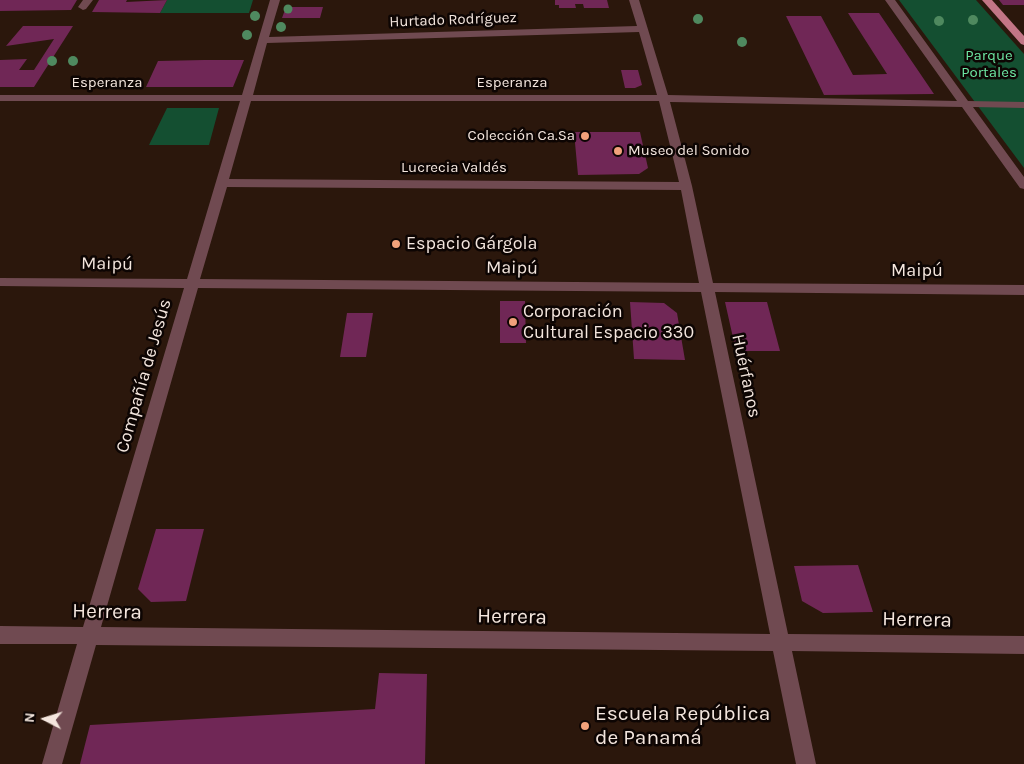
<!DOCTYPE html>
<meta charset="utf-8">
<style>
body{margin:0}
#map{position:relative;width:1024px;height:764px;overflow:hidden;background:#2b170c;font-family:Karla,sans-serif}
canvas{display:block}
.north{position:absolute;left:20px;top:694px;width:50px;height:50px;-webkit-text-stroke:4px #0d0503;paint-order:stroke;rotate:275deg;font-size:14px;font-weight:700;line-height:20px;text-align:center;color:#f4e6de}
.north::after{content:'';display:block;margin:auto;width:18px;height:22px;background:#f4e6de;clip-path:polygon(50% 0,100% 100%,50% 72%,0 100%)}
</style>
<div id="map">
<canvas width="1024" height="764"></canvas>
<div class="north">N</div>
</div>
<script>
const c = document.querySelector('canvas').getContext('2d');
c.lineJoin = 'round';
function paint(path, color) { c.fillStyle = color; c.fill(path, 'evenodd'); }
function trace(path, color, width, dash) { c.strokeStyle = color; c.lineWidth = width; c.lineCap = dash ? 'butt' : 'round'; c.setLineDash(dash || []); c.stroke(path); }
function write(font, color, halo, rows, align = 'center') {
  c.font = font + ' Karla,sans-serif'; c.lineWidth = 5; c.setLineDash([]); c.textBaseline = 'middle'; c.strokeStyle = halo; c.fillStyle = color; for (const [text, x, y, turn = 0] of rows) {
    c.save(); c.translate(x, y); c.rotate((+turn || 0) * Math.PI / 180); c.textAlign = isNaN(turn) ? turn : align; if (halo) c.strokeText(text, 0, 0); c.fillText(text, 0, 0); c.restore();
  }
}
const green = new Path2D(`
 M 167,0 L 253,0 L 249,13 L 160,13 Z
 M 899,0 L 976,0 L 1024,54 L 1024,168 Z
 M 167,108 L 219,108 L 209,145 L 149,145 Z`);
const building = new Path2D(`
 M 0,0 L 77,0 L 71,10 L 0,11 Z
 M 99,0 L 127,0 L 126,2 L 167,0 L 160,13 L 92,12 Z
 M 555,0 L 607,0 L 609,8 L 584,8 L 583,4 L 575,4 L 576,8 L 559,8 L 559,5 L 555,5 Z
 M 999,0 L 1024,0 L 1024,5 L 1003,5 Z
 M 286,7 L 323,7 L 320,18 L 282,18 Z
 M 848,13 L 879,13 L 934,94 L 824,95 L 786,16 L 821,16 L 853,75 L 887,74 Z
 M 23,26 L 73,26 L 34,87 L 0,87 L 0,60 L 27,59 L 19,70 L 34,70 L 54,39 L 6,46 Z
 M 204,60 L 244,60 L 233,87 L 146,87 L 158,61 Z
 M 621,70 L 638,70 L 642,85 L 635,88 L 625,88 Z
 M 574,132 L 640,132 L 648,168 L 639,174 L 578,175 Z
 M 500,301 L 525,301 L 526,343 L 500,343 Z
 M 630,302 L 664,303 L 677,313 L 685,360 L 634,359 Z
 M 725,302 L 767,302 L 780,351 L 736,351 Z
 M 347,313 L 373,313 L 366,357 L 340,357 Z
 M 156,529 L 204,529 L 186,601 L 151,602 L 138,589 Z
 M 858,565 L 873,612 L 823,613 L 802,601 L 794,566 Z
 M 379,673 L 427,674 L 425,764 L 80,764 L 90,725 L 375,709 Z`);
const minor = new Path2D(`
 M 83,0 L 93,0 L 86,9 L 83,10 L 78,7 Z
 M 270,0 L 280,0 L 269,37 L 637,26 L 629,0 L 639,0 L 668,95 L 957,101 L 885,0 L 895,0 L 968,101 L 1024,102 L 1024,108 L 973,107 L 1024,177 L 1024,189 L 1020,188 L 962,107 L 670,102 L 692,186 L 713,283 L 1024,285 L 1024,295 L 715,292 L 788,634 L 1024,636 L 1024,654 L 792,651 L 816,764 L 796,764 L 773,651 L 96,645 L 62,764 L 42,764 L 77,644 L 0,644 L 0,626 L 83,627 L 184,288 L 0,286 L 0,278 L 187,279 L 240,101 L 0,101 L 0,95 L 242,95 ZM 639,32 L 657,95 L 253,95 L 267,43 ZM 251,101 L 659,101 L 679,182 L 229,179 ZM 227,187 L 681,190 L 699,283 L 200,279 ZM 198,288 L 701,292 L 770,634 L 101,627 Z`);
const major = new Path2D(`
 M 982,0 L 992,0 L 1024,36 L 1024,45 L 1021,44 Z`);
const trees = [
 [288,9,4.5],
 [255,16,5],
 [698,19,5],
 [973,20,5],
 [939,21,5],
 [281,27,5],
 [247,35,5],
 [742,42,5],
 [52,61,5],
 [73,61,5]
];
const markers = [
 [585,136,5,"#f1a17b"],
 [618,151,5,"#f1a17b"],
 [396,244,5,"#f1a17b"],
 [513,322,5,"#f1a17b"],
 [585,726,5,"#f1a17b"]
];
const farStreetnames = [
 ["Hurtado Rodríguez",453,20,-2],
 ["Esperanza",107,83],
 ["Esperanza",512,83],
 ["Lucrecia Valdés",454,168]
];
const farParknames = [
 ["Parque",989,56],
 ["Portales",989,73]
];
const farPoinames = [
 ["Colección Ca.Sa",575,136],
 ["Museo del Sonido",628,151,"left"]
];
const poiNames = [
 ["Espacio Gárgola",406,244],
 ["Corporación",523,312],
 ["Cultural Espacio 330",523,333]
];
const streetNames = [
 ["Maipú",107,264,1],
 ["Maipú",512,268,1],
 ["Maipú",917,271],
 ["Compañía de Jesús",144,376,-74],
 ["Huérfanos",746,376,78]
];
const nearStreetnames = [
 ["Herrera",107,612,1],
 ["Herrera",512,617,1],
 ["Herrera",917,620,1]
];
const nearPoinames = [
 ["Escuela República",595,714],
 ["de Panamá",595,738]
];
paint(green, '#144f31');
paint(building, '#702756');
paint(minor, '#704a51');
paint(major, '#c37686');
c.fillStyle = '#4f895f';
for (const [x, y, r] of trees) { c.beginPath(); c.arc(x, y, r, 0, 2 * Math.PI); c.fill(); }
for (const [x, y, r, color] of markers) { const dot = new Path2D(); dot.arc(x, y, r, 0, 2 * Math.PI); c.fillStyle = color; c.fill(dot); trace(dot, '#0d0503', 2); }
write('15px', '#f4e6de', '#0d0503', farStreetnames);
write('15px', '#6de7a3', '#0d0503', farParknames);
write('15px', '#f4e6de', '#0d0503', farPoinames, 'right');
write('18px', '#f4e6de', '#0d0503', poiNames, 'left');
write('18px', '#f4e6de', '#0d0503', streetNames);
write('21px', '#f4e6de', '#0d0503', nearStreetnames);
write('21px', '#f4e6de', '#0d0503', nearPoinames, 'left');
</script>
